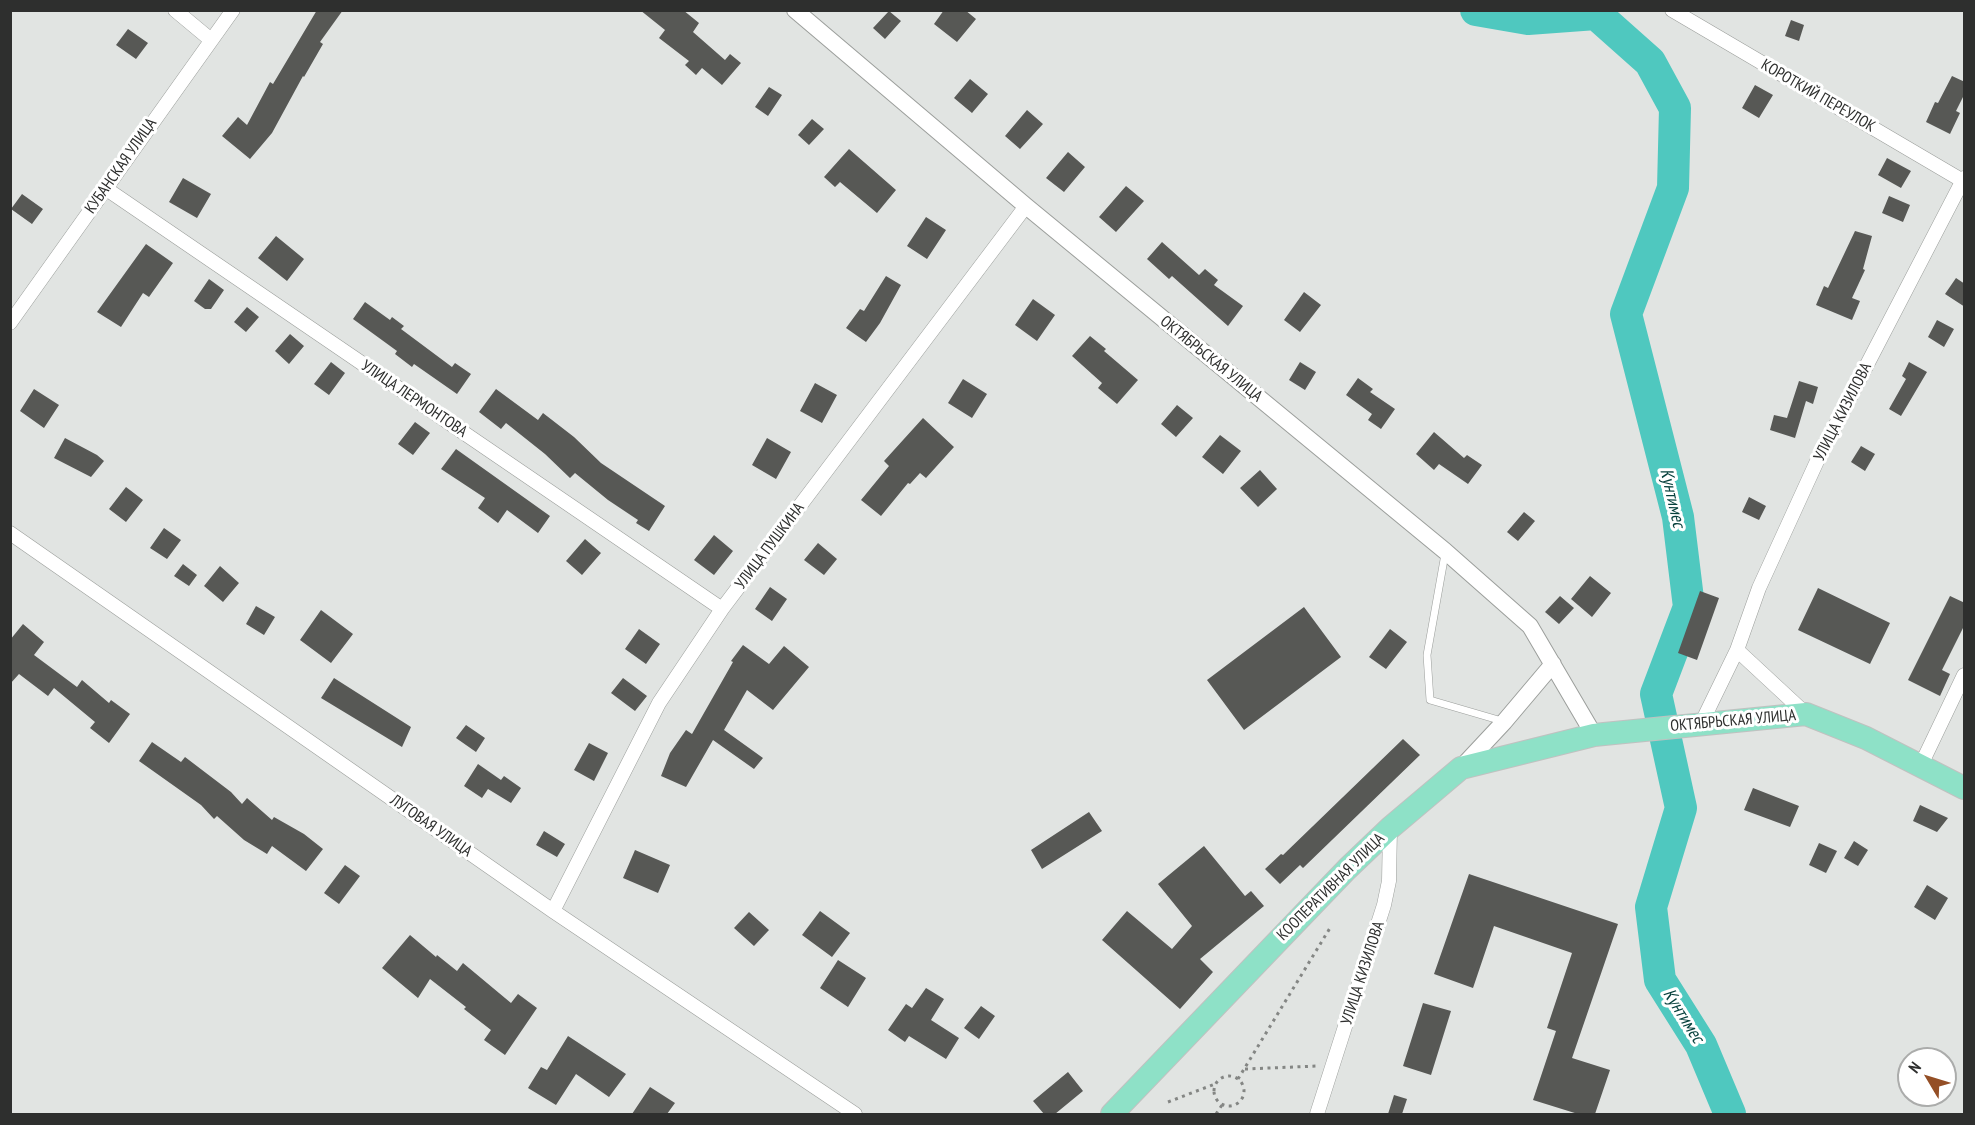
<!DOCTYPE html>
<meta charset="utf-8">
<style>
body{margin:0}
#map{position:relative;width:1975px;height:1125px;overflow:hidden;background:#e1e4e2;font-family:"PT Sans Narrow",sans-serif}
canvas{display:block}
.frame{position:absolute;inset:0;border:12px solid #2e2f2e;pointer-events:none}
.north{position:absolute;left:1897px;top:1047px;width:60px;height:60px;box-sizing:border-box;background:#fff;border:2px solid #abacab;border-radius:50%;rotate:308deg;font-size:16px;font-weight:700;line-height:24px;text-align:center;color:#2e2f2e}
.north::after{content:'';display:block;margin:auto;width:21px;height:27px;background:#944f26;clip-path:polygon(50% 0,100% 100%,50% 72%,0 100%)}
</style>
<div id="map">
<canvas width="1975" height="1125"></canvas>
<div class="frame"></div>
<div class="north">N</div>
</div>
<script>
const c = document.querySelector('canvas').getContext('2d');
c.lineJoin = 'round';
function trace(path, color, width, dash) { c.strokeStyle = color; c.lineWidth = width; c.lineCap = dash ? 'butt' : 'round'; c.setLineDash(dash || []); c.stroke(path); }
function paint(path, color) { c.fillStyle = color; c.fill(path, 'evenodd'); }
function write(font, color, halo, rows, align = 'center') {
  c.font = font + ' "PT Sans Narrow",sans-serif'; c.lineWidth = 6; c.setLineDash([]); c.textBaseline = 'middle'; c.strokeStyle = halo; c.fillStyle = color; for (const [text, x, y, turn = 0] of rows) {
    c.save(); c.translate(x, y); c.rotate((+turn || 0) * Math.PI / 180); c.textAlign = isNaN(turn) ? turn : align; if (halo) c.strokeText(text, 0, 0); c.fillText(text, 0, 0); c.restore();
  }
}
const river = new Path2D(`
 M 1476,10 L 1528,19 L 1596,14 L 1650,62 L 1675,108 L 1673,188 L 1626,314 L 1678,517 L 1689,607 L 1656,694 L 1681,808 L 1651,907 L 1660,980 L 1701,1045 L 1730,1114`);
const building = new Path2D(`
 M 317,10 L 343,10 L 320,42 L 323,44 L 304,77 L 303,76 L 272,133 L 250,159 L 222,136 L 238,117 L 247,125 L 270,82 L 273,84 Z
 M 640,10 L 683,10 L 699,23 L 693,32 L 725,60 L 730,54 L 741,63 L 722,85 L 702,68 L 696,75 L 685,65 L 689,61 L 659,38 L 665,30 Z
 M 944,10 L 965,10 L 976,19 L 957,42 L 934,24 Z
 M 889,11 L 901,21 L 885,39 L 873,28 Z
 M 1791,20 L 1804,25 L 1799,41 L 1785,36 Z
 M 128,29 L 148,43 L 136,59 L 116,45 Z
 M 1952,76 L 1965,82 L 1965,93 L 1956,111 L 1960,113 L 1950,134 L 1926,122 L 1935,102 L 1938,103 Z
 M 970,79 L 988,94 L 972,113 L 954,98 Z
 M 1755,85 L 1773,95 L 1759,118 L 1742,108 Z
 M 769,87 L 782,95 L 768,116 L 755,107 Z
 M 1027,110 L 1043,124 L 1020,149 L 1005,136 Z
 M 812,119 L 824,129 L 809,145 L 798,135 Z
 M 849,149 L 896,190 L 877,213 L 840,182 L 835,187 L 824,177 Z
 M 1068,152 L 1085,167 L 1064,192 L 1046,178 Z
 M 1887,158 L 1911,171 L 1901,188 L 1878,175 Z
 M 183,178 L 211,194 L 197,218 L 169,202 Z
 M 1126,186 L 1144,201 L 1116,232 L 1099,217 Z
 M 22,194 L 43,209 L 32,224 L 11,209 Z
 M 1889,196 L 1910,205 L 1903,222 L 1882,213 Z
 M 926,217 L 946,230 L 927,259 L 907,246 Z
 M 1855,231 L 1872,236 L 1863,269 L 1865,270 L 1852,298 L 1860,301 L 1852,320 L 1816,305 L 1824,286 L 1828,288 Z
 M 276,236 L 304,259 L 287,281 L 258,258 Z
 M 1162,242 L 1199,275 L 1205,269 L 1218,280 L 1214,285 L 1243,306 L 1228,326 L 1172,276 L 1169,279 L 1147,259 Z
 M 146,244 L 173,263 L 149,297 L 143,293 L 121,327 L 97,312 Z
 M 886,276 L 901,285 L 880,323 L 866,342 L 846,328 L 860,309 L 864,311 Z
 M 1956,278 L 1965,284 L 1965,307 L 1945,294 Z
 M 209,279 L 224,290 L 211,309 L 205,309 L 194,301 Z
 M 1304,292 L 1321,305 L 1300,332 L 1284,320 Z
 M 1033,299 L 1055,315 L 1037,341 L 1015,325 Z
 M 365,302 L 390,320 L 392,317 L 404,326 L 401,329 L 452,367 L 455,363 L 471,374 L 457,394 L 414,364 L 412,367 L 395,354 L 397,351 L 353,319 Z
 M 247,307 L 259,317 L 246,332 L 234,322 Z
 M 1937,320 L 1954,329 L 1944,347 L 1928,337 Z
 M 290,334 L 304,346 L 289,364 L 275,351 Z
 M 1090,336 L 1106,349 L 1104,351 L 1138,380 L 1117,404 L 1098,388 L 1102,383 L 1072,356 Z
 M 331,362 L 345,373 L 329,395 L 314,384 Z
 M 1300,362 L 1316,372 L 1305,390 L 1289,380 Z
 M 1909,362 L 1927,372 L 1901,416 L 1889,409 L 1906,379 L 1902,376 Z
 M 1358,378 L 1373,389 L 1370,392 L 1395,409 L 1381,429 L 1368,420 L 1372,414 L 1346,395 Z
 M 963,379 L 987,394 L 972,418 L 948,403 Z
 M 1799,381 L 1818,387 L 1813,404 L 1806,401 L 1795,438 L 1770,430 L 1774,415 L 1787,418 Z
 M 815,383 L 837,395 L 822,423 L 800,411 Z
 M 34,389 L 59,405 L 44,428 L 20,411 Z
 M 496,389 L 538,420 L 543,413 L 574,437 L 601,463 L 665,506 L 649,531 L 636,523 L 638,520 L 608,500 L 575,473 L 570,478 L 545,454 L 506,423 L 501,429 L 479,412 Z
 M 1177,405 L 1193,418 L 1176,437 L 1161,424 Z
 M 923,418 L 954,447 L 926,478 L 920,473 L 910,484 L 908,483 L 881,516 L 861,500 L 889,466 L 884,461 Z
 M 415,422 L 430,433 L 413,455 L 398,444 Z
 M 1434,432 L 1464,458 L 1467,455 L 1482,465 L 1468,484 L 1439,464 L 1434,470 L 1416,454 Z
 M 1220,435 L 1241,451 L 1223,474 L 1202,457 Z
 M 65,438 L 97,455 L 104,461 L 91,477 L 54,458 Z
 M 767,438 L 791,452 L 776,479 L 752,465 Z
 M 1861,446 L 1875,454 L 1865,471 L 1851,462 Z
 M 456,449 L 550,516 L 538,533 L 507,510 L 498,523 L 478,508 L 485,498 L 441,469 Z
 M 1260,470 L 1277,489 L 1258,507 L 1240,488 Z
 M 126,487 L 143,500 L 126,522 L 109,509 Z
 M 1749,497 L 1766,506 L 1759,520 L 1742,512 Z
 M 1524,512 L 1535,521 L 1518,541 L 1507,532 Z
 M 164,528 L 181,540 L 167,559 L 150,548 Z
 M 714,535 L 733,551 L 714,575 L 694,560 Z
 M 585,539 L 601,553 L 582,575 L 566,561 Z
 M 818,543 L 837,559 L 824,575 L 804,560 Z
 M 183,564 L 197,575 L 189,586 L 174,576 Z
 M 220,566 L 239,583 L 223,602 L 204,586 Z
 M 1590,576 L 1611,593 L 1592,617 L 1571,599 Z
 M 770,587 L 787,599 L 772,621 L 755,609 Z
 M 1818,588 L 1890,623 L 1870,664 L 1798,630 Z
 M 1700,591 L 1719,598 L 1697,660 L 1678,653 Z
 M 1560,596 L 1574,608 L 1559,624 L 1545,612 Z
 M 1950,596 L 1965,603 L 1965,624 L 1942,670 L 1950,674 L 1940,696 L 1908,680 Z
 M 256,606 L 275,617 L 264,635 L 246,624 Z
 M 1304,607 L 1341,657 L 1244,730 L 1207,680 Z
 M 321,610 L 353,634 L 331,663 L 300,640 Z
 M 23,624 L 44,642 L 34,655 L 77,687 L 82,680 L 109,703 L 111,700 L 130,714 L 109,743 L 90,728 L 95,722 L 54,688 L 48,696 L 19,674 L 10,684 L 10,640 Z
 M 639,629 L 660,644 L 646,664 L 625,649 Z
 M 1390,629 L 1407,642 L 1386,669 L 1369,657 Z
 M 743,645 L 769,664 L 784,646 L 809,667 L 773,710 L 747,690 L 724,730 L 763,758 L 754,769 L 713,740 L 686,787 L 661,776 L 670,753 L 686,730 L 692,734 L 733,662 L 731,661 Z
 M 334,678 L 411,727 L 402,747 L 321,698 Z
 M 623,678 L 647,696 L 635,711 L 611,693 Z
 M 466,725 L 485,738 L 476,752 L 456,738 Z
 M 1403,739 L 1420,755 L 1303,868 L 1300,865 L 1280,884 L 1265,869 L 1281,854 L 1283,855 Z
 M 152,742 L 181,762 L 185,757 L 231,792 L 242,804 L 247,798 L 272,820 L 274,817 L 304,834 L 323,849 L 306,871 L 272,846 L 267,854 L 244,840 L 217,816 L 214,819 L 201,805 L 139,761 Z
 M 589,743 L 608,753 L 594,781 L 574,770 Z
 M 478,764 L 501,780 L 504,776 L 521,788 L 511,803 L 488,789 L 482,798 L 464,786 Z
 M 1753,788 L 1799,806 L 1790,827 L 1744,810 Z
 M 1920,805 L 1948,818 L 1937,832 L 1913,821 Z
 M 1089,812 L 1102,831 L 1042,869 L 1031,850 Z
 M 544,831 L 565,844 L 557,857 L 536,845 Z
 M 1854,841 L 1868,850 L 1858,866 L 1844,858 Z
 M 1819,843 L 1837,851 L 1826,873 L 1809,865 Z
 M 1204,846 L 1245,896 L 1251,891 L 1264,906 L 1200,959 L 1213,972 L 1180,1009 L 1102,940 L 1127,911 L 1172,949 L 1192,926 L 1158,884 Z
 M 635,850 L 670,865 L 658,893 L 623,878 Z
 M 345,865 L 360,876 L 339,904 L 324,893 Z
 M 1469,874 L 1618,924 L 1572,1058 L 1610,1070 L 1595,1114 L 1578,1114 L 1533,1100 L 1556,1031 L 1547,1028 L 1572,953 L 1494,926 L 1473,988 L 1434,974 Z
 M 1927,885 L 1948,898 L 1935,920 L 1914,907 Z
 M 820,911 L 850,933 L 832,957 L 802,935 Z
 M 749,912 L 769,930 L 754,946 L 734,928 Z
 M 410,935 L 436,957 L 437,955 L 457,971 L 463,963 L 511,1003 L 518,994 L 537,1008 L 505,1055 L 484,1040 L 491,1030 L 464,1009 L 466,1007 L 430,979 L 418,998 L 382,968 Z
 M 838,960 L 866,978 L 848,1007 L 820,988 Z
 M 926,988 L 944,999 L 931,1020 L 959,1038 L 946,1059 L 909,1036 L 905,1042 L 888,1030 L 906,1004 L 912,1008 Z
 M 1423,1003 L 1451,1011 L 1431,1075 L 1403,1066 Z
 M 981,1006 L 995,1016 L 979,1039 L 964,1028 Z
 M 568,1036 L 626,1074 L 609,1097 L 576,1074 L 556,1105 L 528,1088 L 541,1067 L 547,1070 Z
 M 1068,1072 L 1083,1091 L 1055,1114 L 1044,1114 L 1033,1101 Z
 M 650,1087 L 675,1103 L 667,1114 L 632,1114 Z
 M 1394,1095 L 1407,1099 L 1402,1114 L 1388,1114 Z`);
const path = new Path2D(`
 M 1245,1069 L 1318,1066
 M1214 1091a15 15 0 1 1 30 0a15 15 0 1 1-30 0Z
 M 1238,1079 L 1330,928
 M 1168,1102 L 1215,1084
 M 1216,1114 L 1222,1105`);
const service = new Path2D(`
 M 1445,554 L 1427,655 L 1430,700 L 1502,721`);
const minor = new Path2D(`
 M 175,10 L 211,40
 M 1672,10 L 1963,181 L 1964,180
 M 105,188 L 722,609
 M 10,323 L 233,10
 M 10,533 L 553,911 L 855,1114
 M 1806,714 L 1737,650 L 1759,588 L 1818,459 L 1964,178
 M 1701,724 L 1737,650
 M 1920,767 L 1964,675
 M 553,911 L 659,703 L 722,609 L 1026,206
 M 1317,1114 L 1384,905 L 1389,881 L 1390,828`);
const tertiary = new Path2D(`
 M 795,10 L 1026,206 L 1445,551 L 1530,626 L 1594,735
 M 1461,768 L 1504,722 L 1553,664`);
const primary = new Path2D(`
 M 1112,1114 L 1347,869 L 1390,828 L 1461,768 L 1594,735 L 1806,714 L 1866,738 L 1964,788`);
const streetNames = [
 ["КОРОТКИЙ ПЕРЕУЛОК",1818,96,30],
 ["КУБАНСКАЯ УЛИЦА",121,166,-55],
 ["ОКТЯБРЬСКАЯ УЛИЦА",1211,359,39],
 ["УЛИЦА ЛЕРМОНТОВА",414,399,34],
 ["УЛИЦА КИЗИЛОВА",1843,412,-63],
 ["УЛИЦА ПУШКИНА",770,546,-53],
 ["ОКТЯБРЬСКАЯ УЛИЦА",1733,721,-5],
 ["ЛУГОВАЯ УЛИЦА",431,826,35],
 ["КООПЕРАТИВНАЯ УЛИЦА",1331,887,-45],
 ["УЛИЦА КИЗИЛОВА",1363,973,-72]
];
const waterNames = [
 ["Кунтимес",1672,498,77],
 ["Кунтимес",1683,1016,58]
];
trace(river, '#4fc8bf', 32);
paint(building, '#575855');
trace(service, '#9b9e9b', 8);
trace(minor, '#9b9e9b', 15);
trace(tertiary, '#9b9e9b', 18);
trace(primary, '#c0c1c0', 24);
trace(path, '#848684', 3, [3, 4.5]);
trace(service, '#fff', 7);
trace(minor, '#fff', 14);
trace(tertiary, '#fff', 16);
trace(primary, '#8ee1c7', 22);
write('16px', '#2e2f2e', '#fff', streetNames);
write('italic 18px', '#07413d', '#fff', waterNames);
</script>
